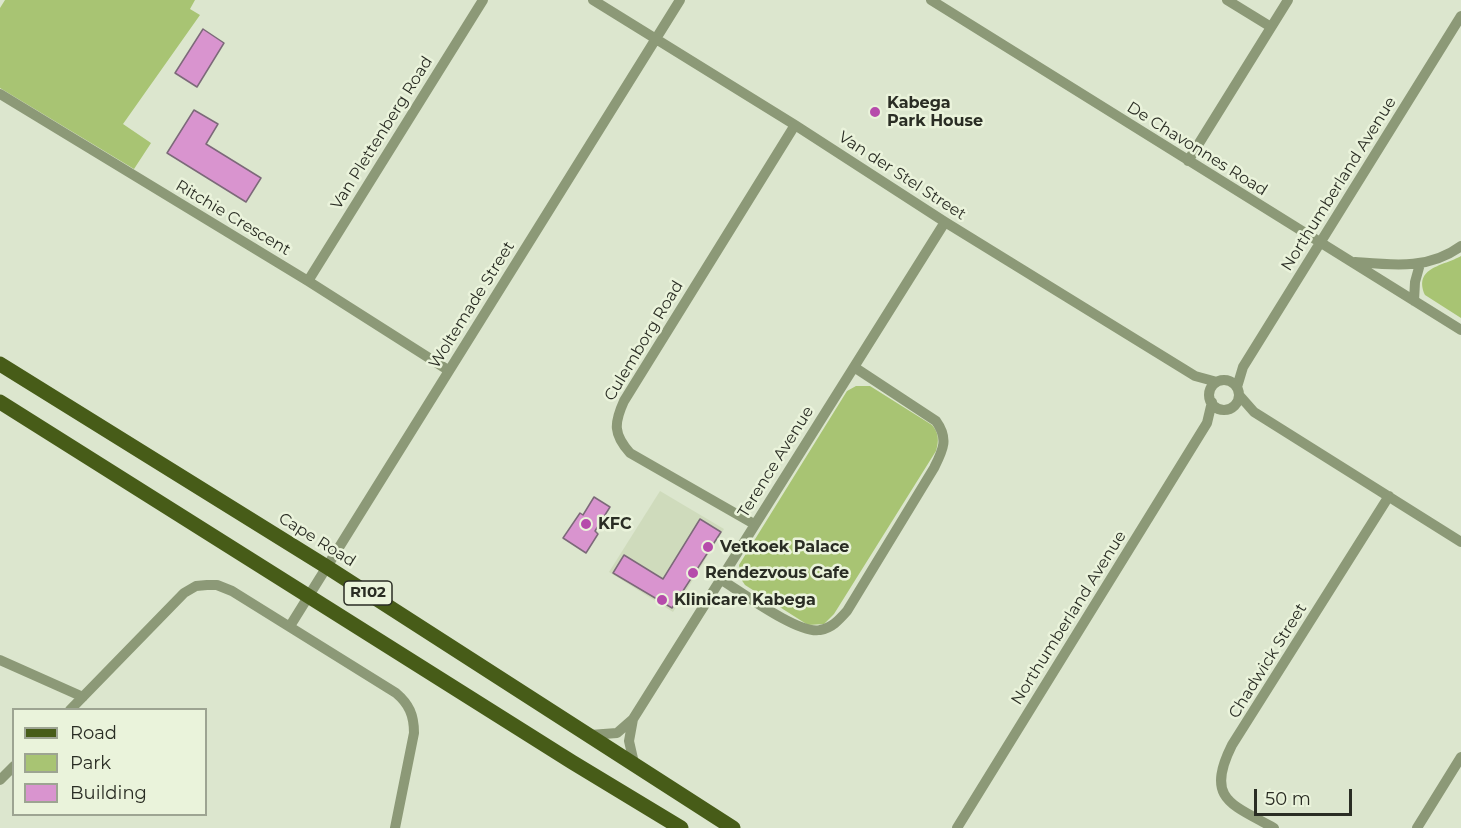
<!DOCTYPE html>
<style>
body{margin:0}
#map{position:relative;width:1461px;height:828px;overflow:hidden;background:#dce6ce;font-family:Montserrat,sans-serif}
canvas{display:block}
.legend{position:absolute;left:12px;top:708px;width:195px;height:108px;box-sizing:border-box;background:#eaf3db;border:2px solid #9da492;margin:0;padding:8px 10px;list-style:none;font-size:18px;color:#2a2d24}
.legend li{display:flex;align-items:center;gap:12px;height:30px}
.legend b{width:30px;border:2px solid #9da492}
.scale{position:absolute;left:1254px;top:789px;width:98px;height:27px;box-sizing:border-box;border:3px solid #2a2d24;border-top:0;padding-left:8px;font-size:18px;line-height:21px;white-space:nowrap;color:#2a2d24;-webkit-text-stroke:4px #eaf3db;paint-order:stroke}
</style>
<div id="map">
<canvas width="1461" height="828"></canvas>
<ul class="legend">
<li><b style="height:8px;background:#475c18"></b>Road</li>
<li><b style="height:16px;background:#a8c473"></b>Park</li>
<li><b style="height:16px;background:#d994cf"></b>Building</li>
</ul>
<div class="scale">50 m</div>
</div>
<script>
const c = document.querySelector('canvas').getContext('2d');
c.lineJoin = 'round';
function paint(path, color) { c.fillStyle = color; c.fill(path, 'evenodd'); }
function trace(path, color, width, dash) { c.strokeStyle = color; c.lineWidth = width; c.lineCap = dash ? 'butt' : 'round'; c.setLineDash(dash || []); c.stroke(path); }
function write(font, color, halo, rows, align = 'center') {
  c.font = font + ' Montserrat,sans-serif'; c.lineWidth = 5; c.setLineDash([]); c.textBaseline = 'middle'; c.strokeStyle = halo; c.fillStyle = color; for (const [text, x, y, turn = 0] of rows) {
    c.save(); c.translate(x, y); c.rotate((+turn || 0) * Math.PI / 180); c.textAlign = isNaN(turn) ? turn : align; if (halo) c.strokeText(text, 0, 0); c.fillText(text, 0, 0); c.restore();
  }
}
const built = new Path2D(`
 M 660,491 L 724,529 L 673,612 L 609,572 Z`);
const green = new Path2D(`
 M 5,0 L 195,0 L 190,9 L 200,15 L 123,124 L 151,143 L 134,169 L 0,88 L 0,8 Z
 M 1461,256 L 1461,318 L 1425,295 C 1413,267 1444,266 1461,256 Z
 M 856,386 L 870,386 L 932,425 C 939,433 939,441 936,451 L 834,614 L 824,624 L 808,625 L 745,585 L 741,579 L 739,565 L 847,391 Z`);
const building = new Path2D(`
 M 203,29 L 224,43 L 197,87 L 175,73 Z
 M 194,110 L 218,124 L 206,144 L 261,178 L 246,202 L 167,153 Z
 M 594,497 L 610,507 L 595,531 L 598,534 L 586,553 L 563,538 L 580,513 L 583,515 Z
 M 700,519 L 721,532 L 672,608 L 613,573 L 624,555 L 663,579 Z`);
const street = new Path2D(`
 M 593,0 L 795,125 L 945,222 L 1195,376 L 1217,382
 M 931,0 L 1461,330
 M 1227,0 L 1271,27
 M 0,94 L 308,281 L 448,370
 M 1188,161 L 1288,0
 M 1355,262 C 1392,265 1429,270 1461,246
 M 308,281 L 483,0
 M 1414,301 L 1415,282 L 1420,264
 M1209 395a15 15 0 1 1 30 0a15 15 0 1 1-30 0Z
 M 1237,387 L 1243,367 L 1461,16
 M 1239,395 L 1254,412 L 1461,542
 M 754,524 L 630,453 C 613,434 614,423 624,401 L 795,125
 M 720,579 C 740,591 799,635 820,630 C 832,628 839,620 847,611 L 934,468 C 943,450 949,439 936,421 L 854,367
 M 290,626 L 680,0
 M 0,660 L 83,697
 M 70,710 L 184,593 L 196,586 L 207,585 L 217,585 L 232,591 L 396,693 C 409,704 414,715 414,733 L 395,828
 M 633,719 L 629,741 L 634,763
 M 590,735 L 617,733 L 633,719 L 945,222
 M 0,780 L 14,766
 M 957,828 L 1207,423 L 1212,402
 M 1274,828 C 1231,804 1205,799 1232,745 L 1389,496
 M 1417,828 L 1461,757`);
const primary = new Path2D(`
 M 0,364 L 327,567 L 733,828
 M 0,402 L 572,762 L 681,828`);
const markers = [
 [875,112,6,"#b64bab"],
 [586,524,6,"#b64bab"],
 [708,547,6,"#b64bab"],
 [693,573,6,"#b64bab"],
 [662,600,6,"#b64bab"]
];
const shields = [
 [368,593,48]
];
const shieldNames = [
 ["R102",368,593]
];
const poiNames = [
 ["Kabega",887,103],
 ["Park House",887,121],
 ["KFC",598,524],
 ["Vetkoek Palace",720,547],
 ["Rendezvous Cafe",705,573],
 ["Klinicare Kabega",674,600]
];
const streetNames = [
 ["Van Plettenberg Road",382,133,-58],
 ["De Chavonnes Road",1197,149,32],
 ["Van der Stel Street",902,176,33],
 ["Northumberland Avenue",1339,184,-58],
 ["Ritchie Crescent",233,218,31],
 ["Woltemade Street",472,305,-58],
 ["Culemborg Road",644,341,-59],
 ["Terence Avenue",776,462,-58],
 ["Cape Road",317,540,32],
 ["Northumberland Avenue",1069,618,-58],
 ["Chadwick Street",1268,661,-58]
];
paint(built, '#cfdbbc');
paint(green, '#a8c473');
paint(building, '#d994cf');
trace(building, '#7c6979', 1.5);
trace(street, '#8c9977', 10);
trace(primary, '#475c18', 15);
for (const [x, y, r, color] of markers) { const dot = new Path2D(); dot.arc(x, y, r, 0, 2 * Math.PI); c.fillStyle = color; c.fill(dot); trace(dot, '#eaf3db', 2); }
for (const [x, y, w] of shields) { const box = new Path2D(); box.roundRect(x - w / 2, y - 12, w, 24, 4.5); c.fillStyle = '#eaf3db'; c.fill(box); trace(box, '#2a2d24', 1.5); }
write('bold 15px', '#2a2d24', null, shieldNames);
write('bold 16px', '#2a2d24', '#eaf3db', poiNames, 'left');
write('16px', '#2a2d24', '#eaf3db', streetNames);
</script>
